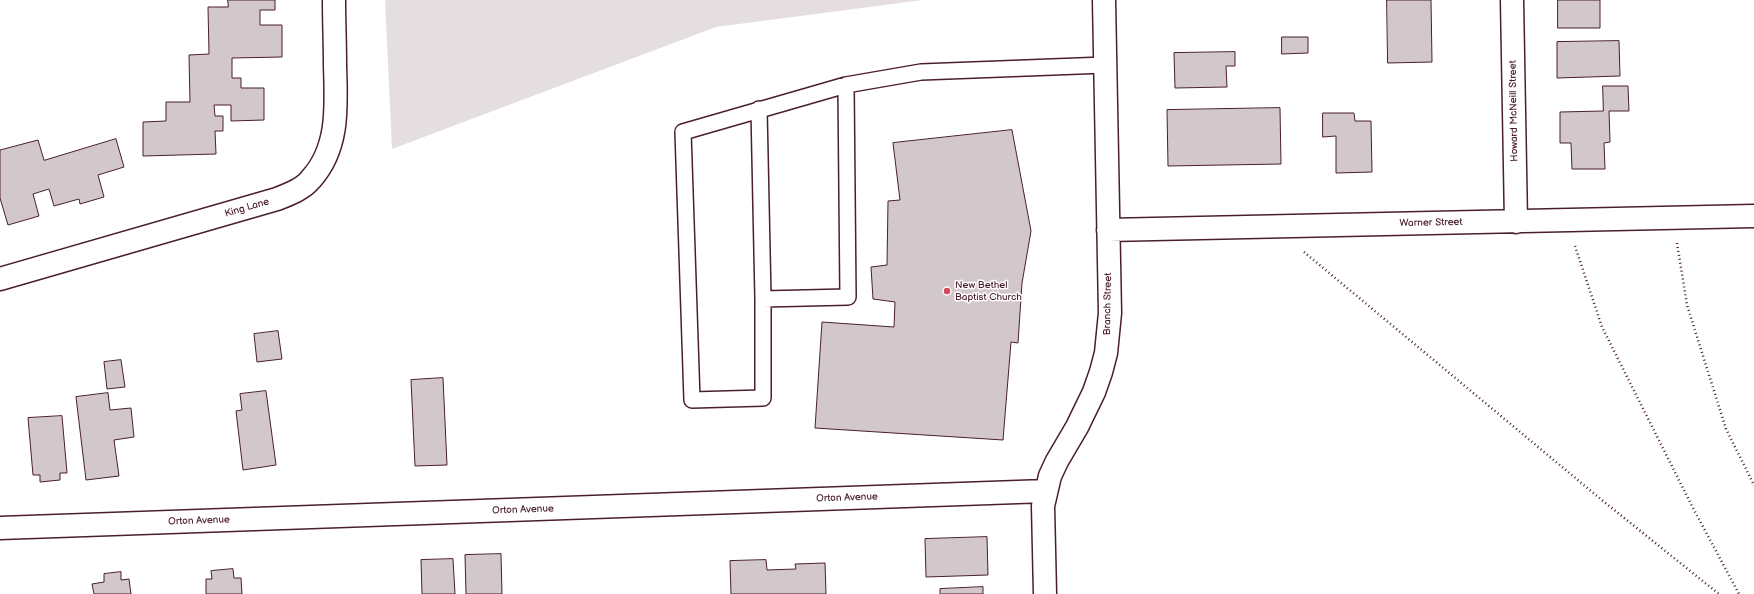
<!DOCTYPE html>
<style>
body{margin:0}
canvas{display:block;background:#fff}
</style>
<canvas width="1754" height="594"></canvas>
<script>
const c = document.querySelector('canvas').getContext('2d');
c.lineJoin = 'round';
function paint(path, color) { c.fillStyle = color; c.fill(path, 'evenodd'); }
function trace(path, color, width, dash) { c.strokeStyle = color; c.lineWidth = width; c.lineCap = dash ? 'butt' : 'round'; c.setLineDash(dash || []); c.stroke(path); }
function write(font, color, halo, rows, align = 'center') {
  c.font = font + ' "Balsamiq Sans",sans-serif'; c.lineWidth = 3; c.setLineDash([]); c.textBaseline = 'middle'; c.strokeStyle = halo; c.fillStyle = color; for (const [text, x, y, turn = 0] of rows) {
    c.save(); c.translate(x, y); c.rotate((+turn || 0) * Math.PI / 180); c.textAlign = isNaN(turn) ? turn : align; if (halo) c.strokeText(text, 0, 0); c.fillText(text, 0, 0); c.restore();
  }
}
const green = new Path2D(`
 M 385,0 L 923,0 L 716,27 L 392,149 Z`);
const building = new Path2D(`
 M 228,0 L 275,0 L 275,10 L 260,10 L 260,25 L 282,25 L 282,57 L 232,58 L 232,78 L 241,78 L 241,88 L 264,88 L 264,120 L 231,121 L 231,105 L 214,105 L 215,116 L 223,116 L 223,131 L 215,131 L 216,154 L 143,156 L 143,122 L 166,121 L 166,102 L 190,102 L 189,55 L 209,54 L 208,7 L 228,7 Z
 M 1387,0 L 1431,0 L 1432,62 L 1388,63 Z
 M 1558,0 L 1600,0 L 1600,28 L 1558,28 Z
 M 1282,37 L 1308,37 L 1308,53 L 1282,54 Z
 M 1619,41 L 1620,76 L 1557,78 L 1557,42 Z
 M 1235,52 L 1235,66 L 1226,66 L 1227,87 L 1175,88 L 1174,53 Z
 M 1603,86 L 1628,86 L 1629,111 L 1609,111 L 1610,142 L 1604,143 L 1605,169 L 1572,169 L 1571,143 L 1560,143 L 1560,112 L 1603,111 Z
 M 1280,108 L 1281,164 L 1168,166 L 1167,110 Z
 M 1323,113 L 1354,113 L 1355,121 L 1371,121 L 1372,172 L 1336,173 L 1336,136 L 1323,137 Z
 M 1012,130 L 1031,231 L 1022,283 L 1018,343 L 1011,342 L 1003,440 L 815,428 L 822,322 L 894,327 L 895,302 L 873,299 L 871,267 L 887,265 L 888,201 L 900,200 L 893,143 Z
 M 116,139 L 124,167 L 98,175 L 104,197 L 80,204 L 79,199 L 54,206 L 49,189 L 33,194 L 39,216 L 8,225 L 0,198 L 0,150 L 38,140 L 44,160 Z
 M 278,331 L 282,359 L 257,362 L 254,334 Z
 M 121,360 L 125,387 L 107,389 L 104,362 Z
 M 443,378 L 447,465 L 415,466 L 411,380 Z
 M 266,391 L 276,465 L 243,470 L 236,411 L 242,410 L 240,394 Z
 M 108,393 L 110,410 L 131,408 L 134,437 L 114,440 L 119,476 L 86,480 L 76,397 Z
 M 62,416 L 67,473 L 60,473 L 60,480 L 40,482 L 40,475 L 33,475 L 28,418 Z
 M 987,537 L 988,575 L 926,577 L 925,539 Z
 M 501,554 L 502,594 L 466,594 L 465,555 Z
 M 453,559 L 455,594 L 422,594 L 421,560 Z
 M 766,560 L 767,570 L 796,569 L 795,564 L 825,563 L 826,594 L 731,594 L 730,561 Z
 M 233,569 L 234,578 L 241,578 L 242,594 L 206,594 L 206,579 L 212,579 L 211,571 Z
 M 121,572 L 121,580 L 129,579 L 131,594 L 94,594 L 92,584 L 104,582 L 104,574 Z
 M 983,587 L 983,594 L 940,594 L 940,589 Z`);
const path = new Path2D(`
 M 1677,243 L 1687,305 L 1726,429 L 1754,485
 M 1575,246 L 1602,327 L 1693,508 L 1739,594
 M 1304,252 L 1603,501 L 1719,594`);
const lane = new Path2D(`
 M 759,109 L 763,299 L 763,398 L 692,400 L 683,132 L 846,85 L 921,72 L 1105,65
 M 763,299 L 848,297 L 846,85`);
const street = new Path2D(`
 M 1512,0 L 1516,222
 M 1108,230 L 1754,216
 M 0,279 L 277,199 C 290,194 303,189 311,179 C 340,147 336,104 335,65 C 335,43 334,22 334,0
 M 0,528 L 1046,491
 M 1045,594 L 1043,506 L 1050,476 L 1057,461 L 1077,427 L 1094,392 L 1101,372 L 1106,353 L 1110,313 L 1104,0`);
const markers = [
 [947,291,4,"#d1495b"]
];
const streetNames = [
 ["Howard McNeill Street",1514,111,-91],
 ["King Lane",247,208,-16],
 ["Warner Street",1431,223,-1],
 ["Branch Street",1108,304,-89],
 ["Orton Avenue",847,498,-2],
 ["Orton Avenue",523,510,-2],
 ["Orton Avenue",199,521,-2]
];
const poiNames = [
 ["New Bethel",955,285],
 ["Baptist Church",955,297]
];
paint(green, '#e5dee0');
paint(building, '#d2c7cb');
trace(building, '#4a1f2b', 1);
trace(lane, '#4a1f2b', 18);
trace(street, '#4a1f2b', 25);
trace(path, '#4a1f2b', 2.5, [1, 3]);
trace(lane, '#fff', 15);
trace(street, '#fff', 22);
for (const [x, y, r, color] of markers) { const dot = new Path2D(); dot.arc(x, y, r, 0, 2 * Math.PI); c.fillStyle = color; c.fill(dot); trace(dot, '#fff', 1.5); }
write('10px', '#4a1f2b', '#fff', streetNames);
write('10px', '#4a1f2b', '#fff', poiNames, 'left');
</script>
